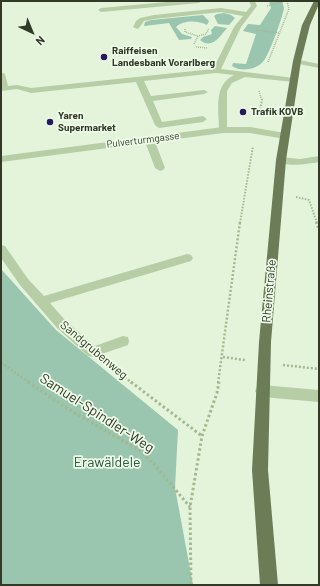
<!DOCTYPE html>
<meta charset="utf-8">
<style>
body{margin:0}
#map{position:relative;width:320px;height:586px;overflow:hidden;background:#e4f4db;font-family:Barlow,sans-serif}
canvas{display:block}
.frame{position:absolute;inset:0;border:2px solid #313927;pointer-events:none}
.north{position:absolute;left:12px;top:12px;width:40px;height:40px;-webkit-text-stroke:3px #eefbe8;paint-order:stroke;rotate:136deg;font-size:11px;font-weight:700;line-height:16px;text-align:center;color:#313927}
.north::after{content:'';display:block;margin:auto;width:14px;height:18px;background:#313927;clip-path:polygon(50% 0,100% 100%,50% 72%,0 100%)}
</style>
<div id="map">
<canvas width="320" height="586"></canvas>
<div class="frame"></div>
<div class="north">N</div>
</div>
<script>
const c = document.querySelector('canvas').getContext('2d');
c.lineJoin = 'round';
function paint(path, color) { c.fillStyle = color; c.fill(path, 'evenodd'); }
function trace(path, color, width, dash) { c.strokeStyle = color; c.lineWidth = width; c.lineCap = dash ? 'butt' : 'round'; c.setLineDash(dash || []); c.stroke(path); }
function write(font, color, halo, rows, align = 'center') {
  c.font = font + ' Barlow,sans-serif'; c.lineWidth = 3.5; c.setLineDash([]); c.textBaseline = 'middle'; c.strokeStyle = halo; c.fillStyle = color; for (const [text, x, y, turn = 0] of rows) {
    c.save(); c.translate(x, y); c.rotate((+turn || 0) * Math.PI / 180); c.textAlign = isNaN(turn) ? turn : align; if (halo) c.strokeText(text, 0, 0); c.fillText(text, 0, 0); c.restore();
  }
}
const green = new Path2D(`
 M 269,1 L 282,1 L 284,8 C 282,19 271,49 265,59 C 259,69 242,73 232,66 L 233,63 L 246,64 L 256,34 L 243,31 L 248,24 L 260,25 L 271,8 Z
 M 224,13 L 231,15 L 235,18 L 229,25 L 218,24 L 214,16 L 217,14 Z
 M 203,15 L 209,21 L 207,25 C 198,20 183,20 176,27 L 182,34 L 192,37 L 191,39 L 179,40 L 169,23 L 144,26 L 145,22 L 151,20 Z
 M 215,26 L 227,28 C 220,36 212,50 200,40 L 203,37 L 212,34 L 211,30 Z
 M 1,269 L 56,330 L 178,430 L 175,488 L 193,585 L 1,585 Z`);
const pathFar3 = new Path2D(`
 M 267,6 L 285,1
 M 185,29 L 185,32 L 198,36
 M 256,30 L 279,33
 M 194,44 L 198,36 L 206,34 L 209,28
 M 196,47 L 208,48
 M 268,62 L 289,9 L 287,1
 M 259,91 L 261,98`);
const pathFar2 = new Path2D(`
 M 259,115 L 262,100 L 261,97
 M 296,197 L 309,200 L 317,223
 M 240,223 L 253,146`);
const pathFar1 = new Path2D(`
 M 316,222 L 319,230
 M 223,357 L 245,360
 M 1,363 L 30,383
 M 109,365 L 132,383
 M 283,365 L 319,369
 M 218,383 L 240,222`);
const path = new Path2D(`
 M 28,382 L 68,409 L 139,450 L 153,463 L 190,507
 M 131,382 L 202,436
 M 191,585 L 190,507 L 202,436 L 217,393 L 219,382`);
const lane = new Path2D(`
 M 177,1 L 202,1 L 199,3 L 101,12 L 98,10 L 101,8 Z
 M 249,1 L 255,1 L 257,6 L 241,27 L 221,69 L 294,78 L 298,80 L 294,82 L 245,77 L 232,83 L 227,91 L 227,130 L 226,132 L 220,132 L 219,130 C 219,110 213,85 234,75 L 216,73 L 144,81 L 151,96 L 204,90 L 208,92 L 204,94 L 153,101 L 162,122 L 203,116 L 207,119 L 203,122 L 159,128 L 155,125 L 136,82 L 31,93 L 17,89 L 1,91 L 1,72 L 5,74 L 8,86 L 17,85 L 31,88 L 213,69 L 234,27 L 243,16 L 221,12 L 154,19 L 144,21 L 139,28 L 137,29 L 133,27 L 136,21 L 140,18 L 154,15 L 221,8 L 246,12 L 251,6 Z
 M 149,136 L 154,139 L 165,168 L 163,170 L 160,171 L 155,168 L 144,139 Z
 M 319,156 L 319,162 C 308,164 284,168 276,160 L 281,157 L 300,159 Z
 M 1,245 L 5,246 L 28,279 L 44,296 L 187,254 L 191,255 L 193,258 L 191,261 L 50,303 L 65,320 L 95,346 L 123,336 L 128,337 L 129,341 L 128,345 L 93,357 L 88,356 L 57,328 L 20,285 L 1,258 Z`);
const street = new Path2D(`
 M 294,59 L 319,64 L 319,68 L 294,63 Z
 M 223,127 L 250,127 L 285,133 L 290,136 L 285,139 L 250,133 L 223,133 L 1,162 L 1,156 Z
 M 262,385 L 319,390 L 319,402 L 262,397 L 257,395 L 255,391 L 257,387 Z`);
const primary = new Path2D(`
 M 314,1 L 319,1 L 319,4 L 310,25 L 301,61 L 286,160 L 271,342 L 268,470 L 278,585 L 260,585 L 252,470 L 259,342 L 276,160 L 293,61 L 302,25 Z`);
const markers = [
 [104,57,4,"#26195e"],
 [243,112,4,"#26195e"],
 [50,122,4,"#26195e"]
];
const farPoinames = [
 ["Raiffeisen",112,51],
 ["Landesbank Vorarlberg",112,63],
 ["Trafik KOVB",251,112],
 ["Yaren",58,116],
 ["Supermarket",58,128]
];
const farStreetnames = [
 ["Pulverturmgasse",143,140,-7]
];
const streetNames = [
 ["Rheinstraße",269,291,-85],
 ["Sandgrubenweg",94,350,40]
];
const nearStreetnames = [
 ["Samuel-Spindler-Weg",97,413,33]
];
const nearParknames = [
 ["Erawäldele",107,462]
];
paint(green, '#9ac5ae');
trace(pathFar3, '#a2b990', 1.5, [1, 1]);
trace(pathFar2, '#a2b990', 2, [1.5, 1.5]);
trace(pathFar1, '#a2b990', 2.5, [2, 2]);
trace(path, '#a2b990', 3, [2.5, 2.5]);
paint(lane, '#b6cda6');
paint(street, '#b6cda6');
paint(primary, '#6b7c57');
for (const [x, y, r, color] of markers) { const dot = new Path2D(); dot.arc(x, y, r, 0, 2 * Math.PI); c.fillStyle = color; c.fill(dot); trace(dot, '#eefbe8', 1.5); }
write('bold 10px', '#313927', '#eefbe8', farPoinames, 'left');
write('10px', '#313927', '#eefbe8', farStreetnames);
write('12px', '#313927', '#eefbe8', streetNames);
write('14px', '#313927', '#eefbe8', nearStreetnames);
write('14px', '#295941', '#eefbe8', nearParknames);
</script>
